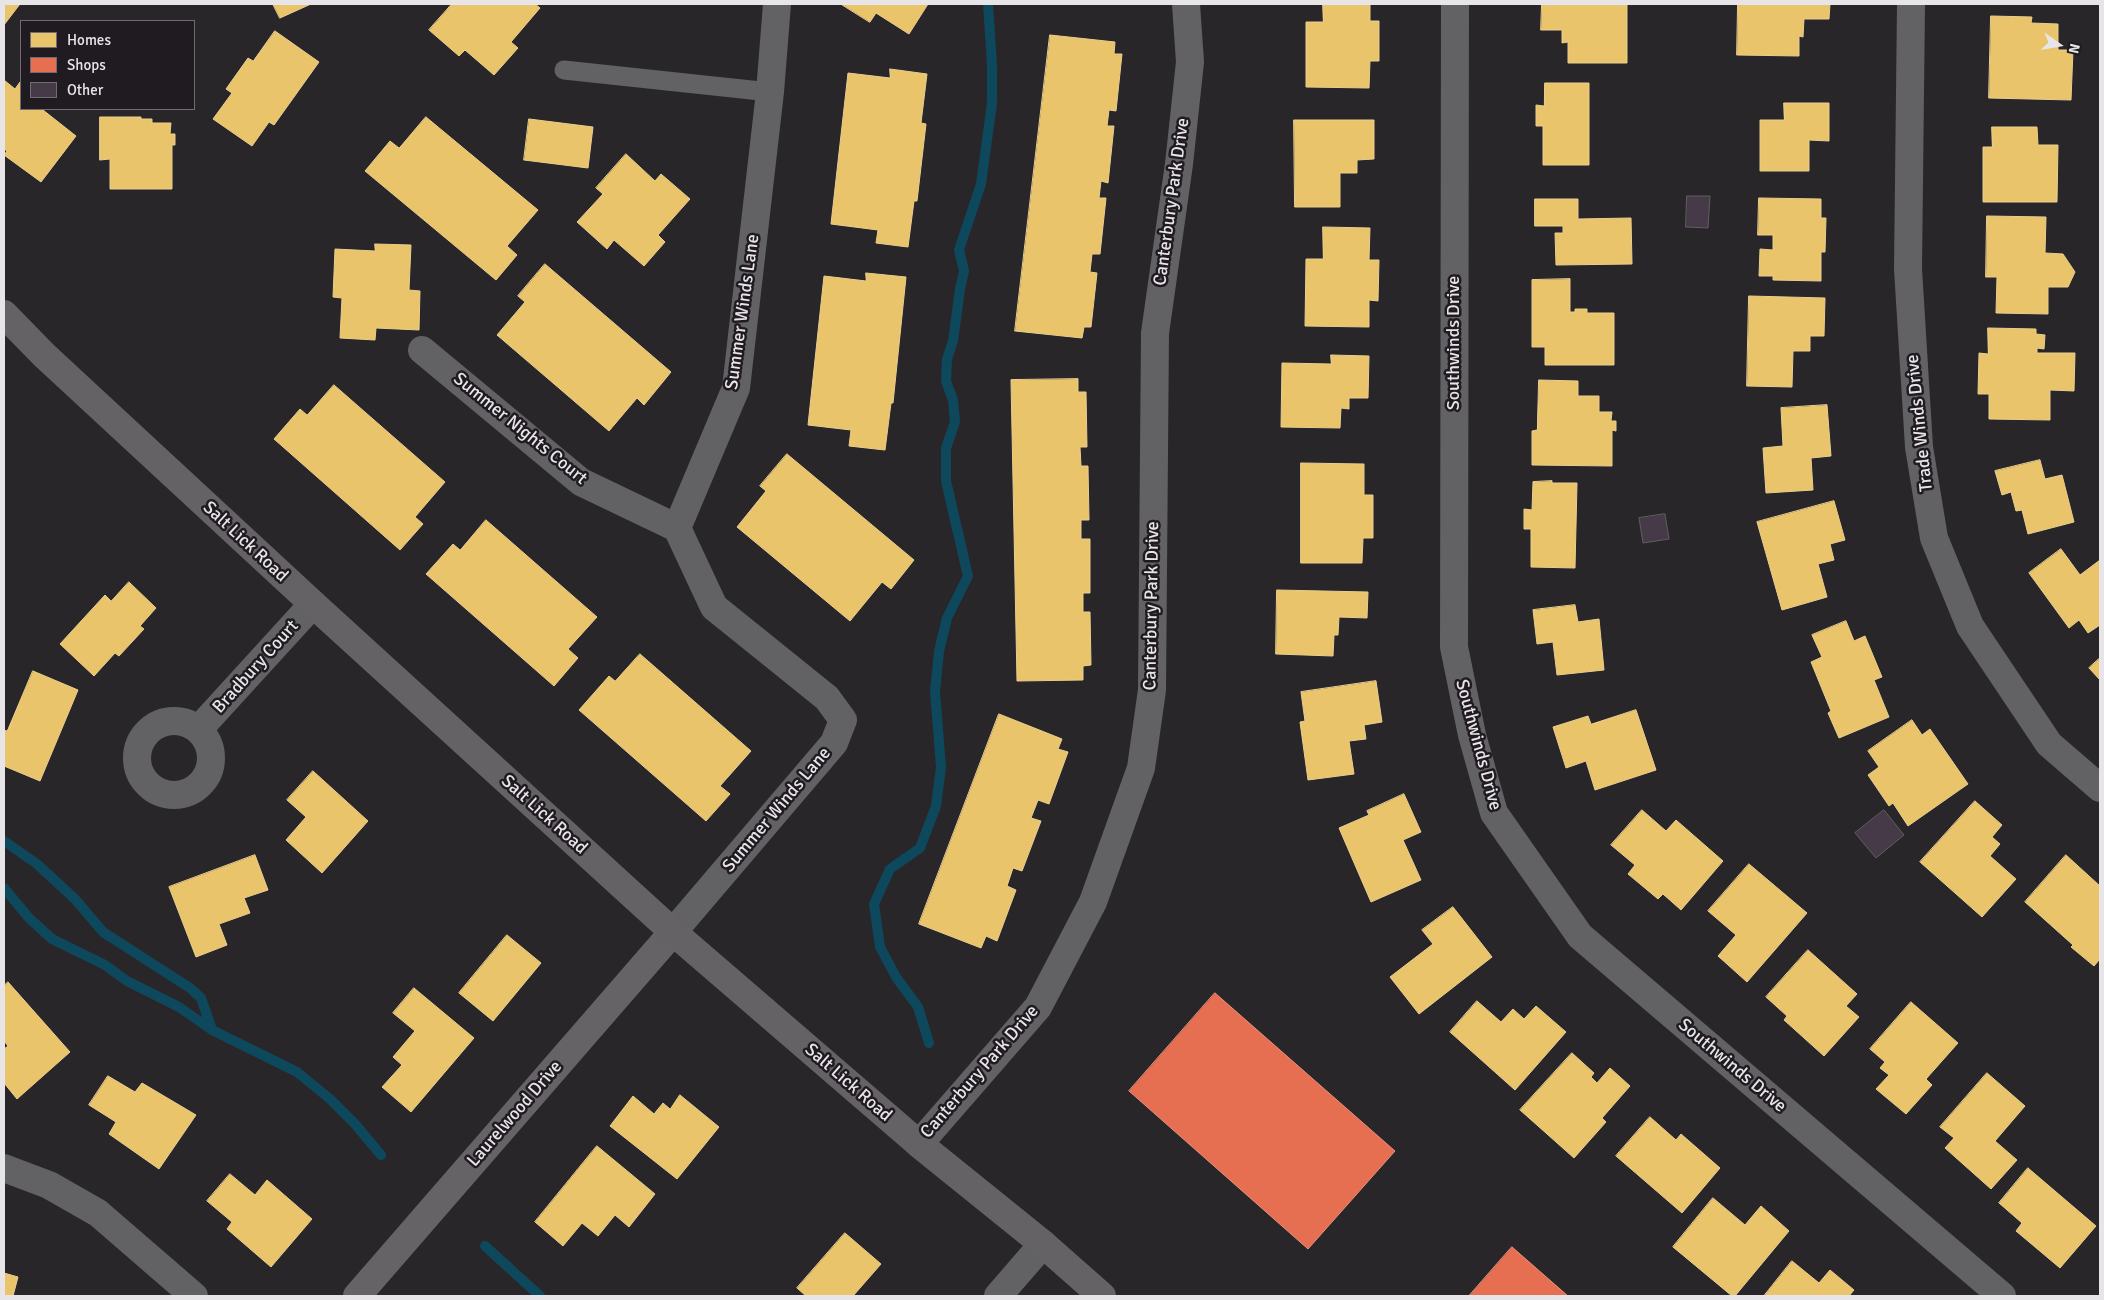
<!DOCTYPE html>
<style>
body{margin:0}
#map{position:relative;width:2104px;height:1300px;overflow:hidden;background:#29262a;font-family:Signika,sans-serif}
canvas{display:block}
.frame{position:absolute;inset:0;border:5px solid #e8e5e9;pointer-events:none}
.legend{position:absolute;left:20px;top:20px;width:175px;height:90px;box-sizing:border-box;background:#201b21;border:1px solid #706c71;margin:0;padding:6px 9px;list-style:none;font-size:15px;color:#e8e5e9}
.legend li{display:flex;align-items:center;gap:10px;height:25px}
.legend b{width:25px;border:1px solid #706c71}
.north{position:absolute;left:2034px;top:20px;width:50px;height:50px;-webkit-text-stroke:4px #201b21;paint-order:stroke;rotate:103deg;font-size:14px;font-weight:700;line-height:20px;text-align:center;color:#e8e5e9}
.north::after{content:'';display:block;margin:auto;width:18px;height:22px;background:#e8e5e9;clip-path:polygon(50% 0,100% 100%,50% 72%,0 100%)}
</style>
<div id="map">
<canvas width="2104" height="1300"></canvas>
<div class="frame"></div>
<ul class="legend">
<li><b style="height:14px;background:#e9c46a"></b>Homes</li>
<li><b style="height:14px;background:#e76f51"></b>Shops</li>
<li><b style="height:14px;background:#463a49"></b>Other</li>
</ul>
<div class="north">N</div>
</div>
<script>
const c = document.querySelector('canvas').getContext('2d');
c.lineJoin = 'round';
function paint(path, color) { c.fillStyle = color; c.fill(path, 'evenodd'); }
function trace(path, color, width, dash) { c.strokeStyle = color; c.lineWidth = width; c.lineCap = dash ? 'butt' : 'round'; c.setLineDash(dash || []); c.stroke(path); }
function write(font, color, halo, rows, align = 'center') {
  c.font = font + ' Signika,sans-serif'; c.lineWidth = 5; c.setLineDash([]); c.textBaseline = 'middle'; c.strokeStyle = halo; c.fillStyle = color; for (const [text, x, y, turn = 0] of rows) {
    c.save(); c.translate(x, y); c.rotate((+turn || 0) * Math.PI / 180); c.textAlign = isNaN(turn) ? turn : align; if (halo) c.strokeText(text, 0, 0); c.fillText(text, 0, 0); c.restore();
  }
}
const homes = new Path2D(`
 M 4,4 L 20,4 L 4,25 Z
 M 273,4 L 311,4 L 280,18 Z
 M 452,4 L 535,4 L 540,8 L 511,42 L 518,48 L 494,75 L 465,50 L 459,56 L 429,30 Z
 M 841,4 L 928,4 L 909,34 L 876,13 L 870,22 Z
 M 1323,4 L 1370,4 L 1370,21 L 1379,21 L 1379,61 L 1370,61 L 1369,88 L 1306,87 L 1306,22 L 1323,22 Z
 M 1542,4 L 1627,4 L 1627,63 L 1568,63 L 1568,42 L 1562,43 L 1562,30 L 1541,30 Z
 M 1738,4 L 1830,4 L 1829,19 L 1804,19 L 1803,37 L 1799,36 L 1799,56 L 1737,55 Z
 M 1991,16 L 2032,17 L 2031,23 L 2058,24 L 2058,50 L 2073,50 L 2071,100 L 1989,98 Z
 M 275,31 L 319,62 L 274,125 L 269,122 L 252,146 L 213,119 L 232,93 L 226,89 L 248,58 L 253,61 Z
 M 1050,35 L 1115,42 L 1114,54 L 1122,54 L 1116,111 L 1109,110 L 1107,126 L 1114,126 L 1108,183 L 1101,181 L 1099,198 L 1106,198 L 1100,254 L 1092,254 L 1090,272 L 1097,273 L 1091,327 L 1084,327 L 1082,338 L 1015,331 Z
 M 890,69 L 927,74 L 921,123 L 926,124 L 917,201 L 914,201 L 908,247 L 876,243 L 878,230 L 831,224 L 848,73 L 890,78 Z
 M 4,80 L 15,89 L 20,82 L 21,84 L 21,109 L 44,109 L 43,110 L 76,136 L 41,182 L 4,155 L 7,151 L 4,149 Z
 M 1545,83 L 1589,83 L 1589,165 L 1543,165 L 1543,126 L 1536,126 L 1536,105 L 1544,106 Z
 M 1784,103 L 1829,103 L 1829,141 L 1809,140 L 1809,171 L 1760,171 L 1760,120 L 1784,120 Z
 M 100,117 L 141,117 L 141,119 L 152,119 L 152,123 L 171,123 L 170,134 L 175,134 L 175,145 L 172,145 L 172,189 L 110,189 L 110,159 L 100,160 Z
 M 426,117 L 538,210 L 507,246 L 517,255 L 496,280 L 365,171 L 390,141 L 399,148 Z
 M 529,119 L 593,127 L 588,168 L 524,160 Z
 M 1294,120 L 1374,120 L 1374,159 L 1357,160 L 1357,173 L 1340,173 L 1340,207 L 1295,207 Z
 M 1992,127 L 2037,127 L 2038,145 L 2058,145 L 2057,202 L 1983,202 L 1983,147 L 1992,147 Z
 M 626,154 L 655,181 L 661,174 L 690,199 L 658,235 L 665,242 L 644,266 L 614,240 L 607,249 L 577,222 L 603,194 L 596,188 Z
 M 1759,198 L 1821,199 L 1821,218 L 1826,218 L 1825,252 L 1821,252 L 1821,281 L 1773,280 L 1773,276 L 1759,276 L 1760,249 L 1773,250 L 1773,235 L 1758,235 Z
 M 1535,199 L 1578,199 L 1578,219 L 1631,218 L 1632,264 L 1556,265 L 1555,233 L 1563,233 L 1563,226 L 1535,226 Z
 M 1987,216 L 2046,217 L 2045,253 L 2063,254 L 2075,272 L 2068,287 L 2048,287 L 2048,314 L 1996,313 L 1997,277 L 1986,277 Z
 M 1323,227 L 1370,228 L 1369,260 L 1379,260 L 1378,301 L 1369,300 L 1369,327 L 1305,326 L 1306,259 L 1323,259 Z
 M 375,244 L 411,245 L 409,290 L 420,291 L 419,330 L 376,328 L 375,340 L 340,338 L 342,298 L 333,297 L 335,249 L 375,251 Z
 M 545,264 L 671,372 L 644,405 L 637,398 L 609,431 L 497,335 L 525,302 L 518,296 Z
 M 866,273 L 906,277 L 893,403 L 891,403 L 885,450 L 849,446 L 851,430 L 808,425 L 824,276 L 866,281 Z
 M 1570,279 L 1570,312 L 1575,312 L 1575,309 L 1587,309 L 1587,313 L 1614,313 L 1614,365 L 1545,365 L 1545,347 L 1532,347 L 1532,280 Z
 M 1749,296 L 1825,298 L 1824,336 L 1810,336 L 1810,351 L 1793,351 L 1792,387 L 1747,386 Z
 M 1988,328 L 2036,329 L 2036,334 L 2045,335 L 2044,349 L 2037,348 L 2037,353 L 2075,353 L 2074,391 L 2050,390 L 2050,420 L 1989,419 L 1989,394 L 1978,394 L 1979,353 L 1988,354 Z
 M 1331,355 L 1369,356 L 1368,398 L 1349,398 L 1349,409 L 1341,408 L 1340,428 L 1281,427 L 1282,363 L 1331,364 Z
 M 1078,379 L 1078,392 L 1086,392 L 1087,447 L 1080,447 L 1081,466 L 1088,466 L 1089,520 L 1081,520 L 1081,539 L 1090,539 L 1090,593 L 1083,593 L 1083,612 L 1090,612 L 1091,665 L 1083,666 L 1083,680 L 1017,681 L 1011,380 Z
 M 1539,380 L 1578,381 L 1578,396 L 1599,396 L 1599,412 L 1612,412 L 1611,421 L 1616,421 L 1616,431 L 1612,430 L 1612,466 L 1532,465 L 1532,431 L 1537,430 Z
 M 334,385 L 445,482 L 415,517 L 423,524 L 400,550 L 274,439 L 300,409 L 307,415 Z
 M 1827,405 L 1831,456 L 1811,458 L 1813,490 L 1766,493 L 1763,448 L 1783,446 L 1781,408 Z
 M 787,454 L 914,560 L 891,589 L 882,582 L 850,621 L 737,527 L 766,491 L 760,486 Z
 M 2040,460 L 2045,479 L 2062,475 L 2074,522 L 2028,534 L 2022,510 L 2016,511 L 2011,492 L 2002,495 L 1995,471 Z
 M 1301,463 L 1364,464 L 1364,495 L 1373,495 L 1373,538 L 1363,538 L 1362,563 L 1301,563 Z
 M 1552,481 L 1552,483 L 1577,483 L 1575,568 L 1531,567 L 1531,529 L 1524,529 L 1524,509 L 1532,510 L 1533,482 Z
 M 1834,501 L 1845,540 L 1830,544 L 1834,560 L 1818,564 L 1827,597 L 1782,610 L 1757,522 Z
 M 486,520 L 597,617 L 568,649 L 578,658 L 554,686 L 426,574 L 453,544 L 460,550 Z
 M 2061,549 L 2080,575 L 2100,560 L 2100,625 L 2088,633 L 2079,620 L 2069,628 L 2029,573 Z
 M 129,582 L 156,608 L 140,626 L 144,629 L 119,656 L 115,653 L 94,676 L 60,644 L 105,595 L 111,601 Z
 M 1277,590 L 1368,592 L 1367,618 L 1339,617 L 1338,635 L 1334,635 L 1333,656 L 1276,654 Z
 M 1575,605 L 1578,622 L 1599,619 L 1604,670 L 1557,675 L 1553,642 L 1537,644 L 1533,610 Z
 M 1846,621 L 1854,641 L 1865,636 L 1882,677 L 1874,680 L 1889,717 L 1839,738 L 1828,713 L 1831,711 L 1811,662 L 1822,657 L 1812,635 Z
 M 640,654 L 751,751 L 720,786 L 730,794 L 706,821 L 579,710 L 609,676 L 615,681 Z
 M 2100,658 L 2100,680 L 2089,668 Z
 M 33,671 L 78,690 L 40,781 L 4,766 L 4,730 L 7,731 Z
 M 1376,681 L 1382,722 L 1364,725 L 1366,739 L 1349,741 L 1354,774 L 1308,780 L 1300,722 L 1305,721 L 1301,692 Z
 M 1636,710 L 1656,770 L 1595,790 L 1586,761 L 1566,768 L 1553,727 L 1588,716 L 1591,724 Z
 M 999,714 L 1062,739 L 1058,749 L 1068,752 L 1049,804 L 1038,800 L 1031,818 L 1041,821 L 1022,871 L 1013,868 L 1007,886 L 1016,890 L 997,941 L 986,936 L 981,948 L 919,924 Z
 M 1912,720 L 1922,735 L 1930,729 L 1968,784 L 1908,826 L 1893,803 L 1889,806 L 1868,775 L 1879,767 L 1868,751 Z
 M 313,771 L 368,821 L 322,873 L 286,840 L 306,817 L 287,800 Z
 M 1404,794 L 1421,832 L 1403,840 L 1421,880 L 1371,902 L 1339,828 L 1369,815 L 1367,811 Z
 M 1975,801 L 2002,825 L 1992,837 L 2000,844 L 1990,856 L 2016,879 L 1982,917 L 1920,862 Z
 M 1642,810 L 1666,831 L 1676,820 L 1723,861 L 1681,910 L 1663,894 L 1658,899 L 1628,874 L 1635,865 L 1611,845 Z
 M 255,855 L 268,890 L 244,898 L 250,913 L 219,924 L 227,945 L 196,957 L 169,887 Z
 M 2066,855 L 2100,886 L 2100,959 L 2094,966 L 2071,947 L 2073,945 L 2025,902 Z
 M 1749,864 L 1807,913 L 1747,982 L 1718,956 L 1736,935 L 1708,911 Z
 M 1453,907 L 1492,957 L 1419,1014 L 1390,977 L 1433,944 L 1422,930 Z
 M 507,935 L 541,963 L 493,1021 L 459,993 Z
 M 1808,950 L 1857,994 L 1846,1006 L 1859,1017 L 1824,1056 L 1784,1020 L 1787,1016 L 1766,997 Z
 M 8,982 L 70,1052 L 17,1099 L 4,1083 L 4,1049 L 8,1046 L 4,1041 L 4,986 Z
 M 414,988 L 474,1038 L 411,1112 L 382,1087 L 402,1065 L 393,1057 L 415,1031 L 393,1013 Z
 M 1477,1001 L 1501,1022 L 1513,1009 L 1524,1019 L 1536,1006 L 1566,1032 L 1515,1090 L 1450,1032 Z
 M 1911,1002 L 1958,1043 L 1926,1079 L 1932,1085 L 1906,1114 L 1876,1089 L 1889,1075 L 1880,1068 L 1885,1062 L 1870,1049 Z
 M 1572,1053 L 1594,1073 L 1591,1077 L 1597,1083 L 1610,1068 L 1630,1086 L 1602,1118 L 1606,1122 L 1574,1158 L 1520,1110 Z
 M 1987,1073 L 2025,1106 L 1995,1141 L 2017,1160 L 1991,1189 L 1945,1148 L 1954,1138 L 1940,1127 Z
 M 108,1076 L 135,1092 L 142,1083 L 196,1115 L 159,1169 L 109,1134 L 116,1122 L 89,1105 Z
 M 680,1095 L 719,1127 L 677,1179 L 610,1126 L 633,1096 L 654,1114 L 663,1103 L 670,1109 Z
 M 1650,1117 L 1676,1140 L 1681,1134 L 1720,1168 L 1682,1213 L 1616,1156 Z
 M 597,1146 L 655,1194 L 629,1227 L 615,1215 L 598,1236 L 582,1223 L 563,1246 L 535,1222 Z
 M 2028,1168 L 2096,1226 L 2060,1268 L 2016,1231 L 2022,1223 L 1999,1203 Z
 M 230,1174 L 255,1195 L 267,1180 L 312,1219 L 271,1267 L 227,1229 L 232,1222 L 207,1201 Z
 M 1713,1198 L 1745,1225 L 1761,1206 L 1789,1231 L 1735,1296 L 1732,1296 L 1673,1247 Z
 M 845,1233 L 881,1264 L 853,1296 L 806,1296 L 797,1288 Z
 M 1792,1261 L 1819,1283 L 1830,1270 L 1854,1290 L 1849,1296 L 1764,1296 Z
 M 4,1273 L 18,1277 L 13,1296 L 4,1296 Z`);
const shops = new Path2D(`
 M 1215,993 L 1395,1151 L 1308,1249 L 1129,1091 Z
 M 1512,1247 L 1568,1296 L 1469,1296 Z`);
const stream = new Path2D(`
 M 4,841 L 37,864 L 75,899 L 103,932 L 190,988 L 201,998 L 212,1030
 M 4,888 L 29,918 L 52,939 L 105,965 L 127,981 L 179,1007 L 212,1030 L 297,1072 L 330,1099 L 355,1124 L 381,1155
 M 929,1043 L 918,1007 L 896,977 L 880,947 L 874,904 L 890,869 L 920,848 L 936,806 L 941,767 L 935,692 L 939,651 L 947,618 L 968,576 L 946,481 L 946,448 L 955,422 L 953,400 L 946,381 L 947,359 L 953,341 L 960,289 L 964,271 L 959,250 L 981,184 L 992,103 L 992,65 L 988,4
 M 485,1246 L 540,1296`);
const building = new Path2D(`
 M 1687,196 L 1710,196 L 1708,228 L 1686,227 Z
 M 1665,514 L 1669,539 L 1643,543 L 1639,518 Z
 M 1884,810 L 1904,835 L 1876,858 L 1855,833 Z`);
const lane = new Path2D(`
 M 564,70 L 770,92`);
const street = new Path2D(`
 M 1455,4 L 1454,647 L 1472,735 L 1494,813 L 1580,936 L 2002,1296
 M 1911,4 L 1908,269 L 1919,447 L 1934,538 L 1970,626 L 2049,744 L 2100,788
 M 422,350 L 581,482 L 677,528
 M137 758a37 37 0 1 1 74 0a37 37 0 1 1-74 0Z
 M 198,730 L 313,604
 M 673,932 L 834,743 L 843,720 L 827,698 L 714,607 L 677,528 L 736,388 L 770,92 L 777,4
 M 919,1144 L 1038,1007 L 1093,902 L 1141,768 L 1152,690 L 1155,333 L 1179,164 L 1190,62 L 1186,4
 M 4,1168 L 49,1185 L 98,1213 L 194,1296
 M 998,1296 L 1043,1244`);
const secondary = new Path2D(`
 M 357,1296 L 673,932`);
const primary = new Path2D(`
 M 4,314 L 44,355 L 313,604 L 673,932 L 919,1144 L 1043,1244 L 1102,1296`);
const streetNames = [
 ["Canterbury Park Drive",1172,202,-82],
 ["Summer Winds Lane",743,312,-82],
 ["Southwinds Drive",1454,343,-90],
 ["Trade Winds Drive",1920,423,-96],
 ["Summer Nights Court",520,429,39],
 ["Salt Lick Road",245,542,43],
 ["Canterbury Park Drive",1152,606,-89],
 ["Bradbury Court",256,667,-48],
 ["Southwinds Drive",1478,745,75],
 ["Summer Winds Lane",777,810,-50],
 ["Salt Lick Road",544,815,42],
 ["Southwinds Drive",1732,1066,40],
 ["Canterbury Park Drive",980,1072,-49],
 ["Salt Lick Road",848,1083,41],
 ["Laurelwood Drive",515,1114,-49]
];
paint(homes, '#e9c46a');
trace(homes, '#e9ce90', 1);
paint(shops, '#e76f51');
trace(shops, '#e7927f', 1);
trace(stream, '#0e485d', 10);
paint(building, '#463a49');
trace(building, '#605e60', 1);
trace(lane, '#626163', 19);
trace(street, '#626163', 28);
trace(secondary, '#656366', 28);
trace(primary, '#646264', 28);
write('18px', '#e8e5e9', '#201b21', streetNames);
</script>
